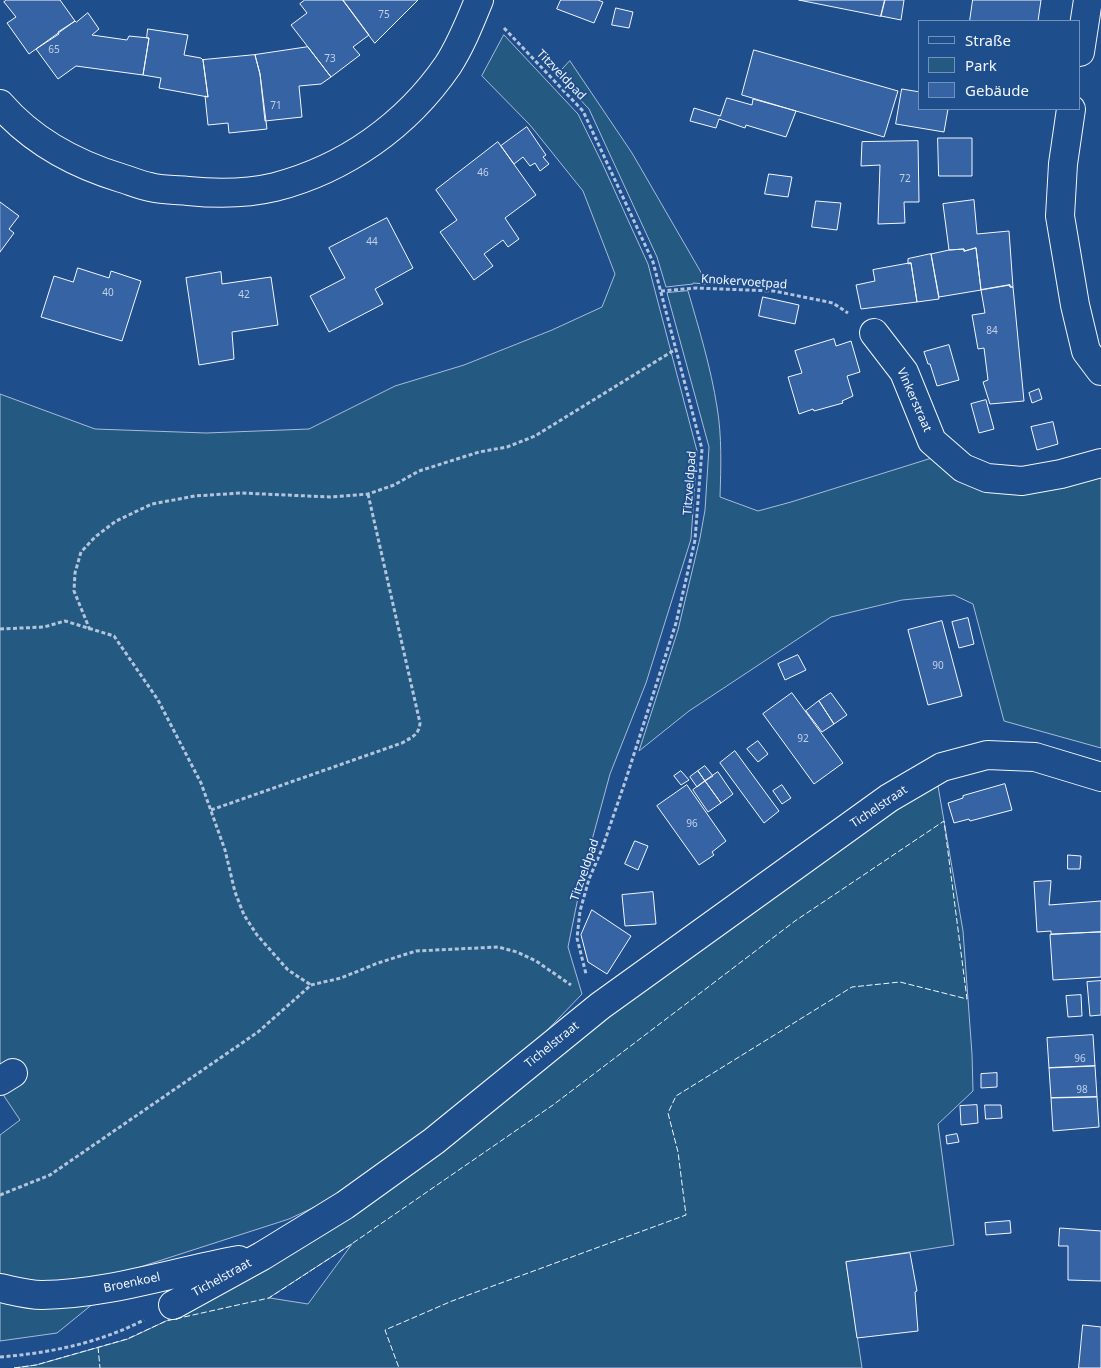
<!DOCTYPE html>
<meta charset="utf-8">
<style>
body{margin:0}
#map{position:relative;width:1101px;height:1368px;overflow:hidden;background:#1f4e8c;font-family:"Noto Sans",sans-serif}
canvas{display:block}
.legend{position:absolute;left:918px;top:20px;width:162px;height:90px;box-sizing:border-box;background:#1f4e8c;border:1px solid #7391ba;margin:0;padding:6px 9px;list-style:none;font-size:15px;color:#f2f6ff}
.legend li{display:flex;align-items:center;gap:10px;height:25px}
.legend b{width:25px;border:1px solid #7391ba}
</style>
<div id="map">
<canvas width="1101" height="1368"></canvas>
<ul class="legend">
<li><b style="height:6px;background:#1f4e8c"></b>Straße</li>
<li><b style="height:14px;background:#245a82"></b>Park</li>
<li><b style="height:14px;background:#3563a3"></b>Gebäude</li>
</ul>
</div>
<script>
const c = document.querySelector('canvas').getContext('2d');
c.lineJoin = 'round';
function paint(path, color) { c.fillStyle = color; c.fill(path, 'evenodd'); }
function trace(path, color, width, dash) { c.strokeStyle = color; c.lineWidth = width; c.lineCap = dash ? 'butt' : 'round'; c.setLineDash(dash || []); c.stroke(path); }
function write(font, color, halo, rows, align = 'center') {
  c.font = font + ' "Noto Sans",sans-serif'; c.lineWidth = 4; c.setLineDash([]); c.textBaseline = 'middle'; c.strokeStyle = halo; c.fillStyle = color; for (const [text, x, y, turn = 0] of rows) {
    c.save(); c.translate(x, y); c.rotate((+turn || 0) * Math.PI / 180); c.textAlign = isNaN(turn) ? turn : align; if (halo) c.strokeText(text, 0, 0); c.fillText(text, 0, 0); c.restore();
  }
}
const green = new Path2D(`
 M 504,35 L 578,114 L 603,165 L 648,264 L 697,451 L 691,539 L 646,683 L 610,774 L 583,873 L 568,947 L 582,994 L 535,1043 L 386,1167 L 321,1204 L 289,1219 L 137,1268 L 57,1333 L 0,1341 L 0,1135 L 20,1120 L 0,1090 L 0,394 L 95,429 L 206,433 L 309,429 L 395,386 L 464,365 L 552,330 L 602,307 L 615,274 L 583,191 L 530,125 L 482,76 Z
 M 570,61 L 632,153 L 706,281 L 706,284 L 693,283 L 693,284 L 666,287 L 657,257 L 589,109 L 557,75 Z
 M 688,291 C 699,329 711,368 717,407 C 722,436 721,467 720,497 L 758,511 L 791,502 L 935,457 L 946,468 L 1101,476 L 1101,748 L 1004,721 L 973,604 L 954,595 L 902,600 L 831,617 L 689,711 L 639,751 L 678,630 L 700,538 L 705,510 L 709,447 L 667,293 Z
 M 938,786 L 963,931 L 972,1054 L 973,1091 L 938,1124 L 954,1245 L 846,1262 L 862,1368 L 14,1368 L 36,1365 L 128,1339 L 166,1321 L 260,1272 L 382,1194 L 671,969 L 897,808 ZM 352,1244 L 308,1304 L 270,1298 L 269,1298 Z`);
const building = new Path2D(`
 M 7,0 L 60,0 L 75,21 L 29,54 L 7,23 L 16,17 L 4,2 Z
 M 305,0 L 343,0 L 369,35 L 353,47 L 360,55 L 331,77 L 291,25 L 307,13 L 300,4 Z
 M 343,0 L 418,0 L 375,43 Z
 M 561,0 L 598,0 L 603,2 L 594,23 L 557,9 Z
 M 799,0 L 885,0 L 881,16 Z
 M 885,0 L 904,0 L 901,20 L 881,16 Z
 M 973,0 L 1041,0 L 1038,21 L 970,21 Z
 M 616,8 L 633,12 L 629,28 L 612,25 Z
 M 88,13 L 99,29 L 92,35 L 127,40 L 129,36 L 149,38 L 143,75 L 76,66 L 58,79 L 36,49 L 59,34 L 58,32 L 75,21 L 76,22 Z
 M 148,29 L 188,35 L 184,55 L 201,58 L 203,60 L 208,97 L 159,88 L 161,78 L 143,75 L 149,38 L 147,38 Z
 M 308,47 L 331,77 L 321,84 L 299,86 L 302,117 L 265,121 L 260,74 L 255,55 Z
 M 754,50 L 898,91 L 884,137 L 742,95 Z
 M 255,55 L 260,74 L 267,129 L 229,133 L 228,123 L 208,125 L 205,96 L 208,97 L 203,60 Z
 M 902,89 L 920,92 L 920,109 L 948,109 L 944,132 L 896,124 Z
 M 727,98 L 752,105 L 753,99 L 796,111 L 786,137 L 746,125 L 745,128 L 719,119 L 716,128 L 690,121 L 694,108 L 720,116 Z
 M 527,127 L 546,155 L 543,157 L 549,164 L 540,171 L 535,163 L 530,166 L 523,157 L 514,164 L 501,146 Z
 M 938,138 L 972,138 L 972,176 L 939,176 Z
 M 918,141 L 919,202 L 904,202 L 905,223 L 878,224 L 880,165 L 861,166 L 862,142 Z
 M 498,142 L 536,195 L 505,218 L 519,239 L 508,247 L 503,240 L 484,254 L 493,266 L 474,280 L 440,232 L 457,220 L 436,190 Z
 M 769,174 L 792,177 L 788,197 L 765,194 Z
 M 974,200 L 977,234 L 1009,231 L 1013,287 L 1010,287 L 1010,285 L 981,290 L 976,248 L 964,251 L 964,249 L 949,250 L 943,204 Z
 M 816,201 L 841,203 L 837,230 L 812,227 Z
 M 0,202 L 19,216 L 9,229 L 14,233 L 0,252 Z
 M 387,218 L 413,268 L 375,289 L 383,304 L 329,332 L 310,296 L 345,278 L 329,248 Z
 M 976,248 L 981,290 L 939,297 L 931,254 L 949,250 L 964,249 L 964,251 Z
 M 931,254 L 939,299 L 917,302 L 911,263 L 908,264 L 908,259 Z
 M 911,263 L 917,302 L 861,309 L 856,285 L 875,281 L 873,270 Z
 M 78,268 L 109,278 L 111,271 L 141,281 L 122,341 L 41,317 L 54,276 L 73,282 Z
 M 221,272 L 222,284 L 271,277 L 278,325 L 232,332 L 234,359 L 199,365 L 186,278 Z
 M 1010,285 L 1010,287 L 1013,287 L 1024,401 L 990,404 L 983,382 L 988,380 L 984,348 L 978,349 L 972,315 L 985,313 L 981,290 Z
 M 763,297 L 799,305 L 795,324 L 759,316 Z
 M 834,339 L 836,346 L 851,341 L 860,372 L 847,376 L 853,396 L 842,401 L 843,403 L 814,411 L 813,409 L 799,414 L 788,377 L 802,373 L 795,351 Z
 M 949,345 L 959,380 L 937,386 L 930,364 L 928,364 L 924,352 Z
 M 1039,389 L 1042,399 L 1032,403 L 1029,393 Z
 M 986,400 L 994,429 L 979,433 L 971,404 Z
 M 1053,422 L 1058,444 L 1037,450 L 1031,427 Z
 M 968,618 L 974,644 L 959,648 L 952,622 Z
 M 942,621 L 962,696 L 928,705 L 908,630 Z
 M 798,655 L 806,670 L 785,680 L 778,664 Z
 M 792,693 L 843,763 L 814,784 L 763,714 Z
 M 831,693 L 847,715 L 834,724 L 819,701 Z
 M 819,701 L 834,724 L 822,732 L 806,711 Z
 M 758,741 L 768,754 L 758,762 L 747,749 Z
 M 735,751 L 779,811 L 764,823 L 720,763 Z
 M 705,766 L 713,776 L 705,781 L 698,771 Z
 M 681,771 L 689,780 L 681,785 L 674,776 Z
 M 698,771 L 705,781 L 697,787 L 690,777 Z
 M 718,772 L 733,794 L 721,803 L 705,781 Z
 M 705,781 L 721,803 L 708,812 L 693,790 Z
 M 1005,784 L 1012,810 L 970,821 L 969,819 L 954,823 L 948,803 L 963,798 L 963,796 Z
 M 687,785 L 726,841 L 712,852 L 714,855 L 699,865 L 657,806 Z
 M 782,785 L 791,798 L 782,804 L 773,791 Z
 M 635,841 L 648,846 L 638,870 L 625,864 Z
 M 1068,855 L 1081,856 L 1080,869 L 1068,869 Z
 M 1051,881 L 1049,905 L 1101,901 L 1101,932 L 1051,934 L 1051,931 L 1037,932 L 1034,882 Z
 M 653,892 L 656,924 L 625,926 L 622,895 Z
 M 592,910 L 631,936 L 607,974 L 588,962 L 581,935 Z
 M 1101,932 L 1101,977 L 1053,980 L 1050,935 Z
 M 1101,981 L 1101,1015 L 1090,1016 L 1087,982 Z
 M 1081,995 L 1082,1016 L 1068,1017 L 1066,996 Z
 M 1093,1035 L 1095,1066 L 1049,1068 L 1047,1038 Z
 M 1095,1066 L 1097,1097 L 1051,1098 L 1049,1068 Z
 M 997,1073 L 997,1087 L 981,1088 L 981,1074 Z
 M 1097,1097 L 1099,1127 L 1053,1131 L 1051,1098 Z
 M 977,1105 L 978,1123 L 961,1125 L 960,1106 Z
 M 985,1105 L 1001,1105 L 1002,1118 L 986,1119 Z
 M 957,1134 L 959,1142 L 947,1144 L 946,1136 Z
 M 1010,1221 L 1011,1233 L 986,1235 L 985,1223 Z
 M 1060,1228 L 1101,1231 L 1101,1281 L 1068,1280 L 1068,1246 L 1059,1246 Z
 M 910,1253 L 917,1291 L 915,1292 L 918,1331 L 857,1338 L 846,1262 Z
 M 1083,1325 L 1101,1327 L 1101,1368 L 1079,1368 Z`);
const path = new Path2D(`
 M 504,28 L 583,111 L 653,262 L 702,449 L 695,540 L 676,623 L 626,779 L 602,849 L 589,879 L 580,911 L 577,938 L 586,974
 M 661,291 L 696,288 L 774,291 L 833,303 L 848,313
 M 0,629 L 44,627 L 65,621 L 114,636 L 158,700 L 201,783 L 225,850 L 235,892 L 244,915 L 257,935 L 288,970 L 311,985
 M 90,630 L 74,591 L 75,573 L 81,552 L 95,537 L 116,521 L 152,504 L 195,496 L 241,493 L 330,497 L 368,494 L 394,485 L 419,471 L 479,452 L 507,447 L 535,436 L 676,349
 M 211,810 L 402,743 C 412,737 419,735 420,723 L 368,494
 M 0,1195 L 50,1175 L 258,1032 L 311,985 L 341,978 L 378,963 L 416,951 L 498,947 L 517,952 L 536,961 L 571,985
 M 0,1357 C 50,1353 99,1343 144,1320`);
const minor = new Path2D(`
 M 1080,52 L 1088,0
 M 0,104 C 32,141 75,164 121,178 C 131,181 140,185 150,187 C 162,190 176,190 188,191 C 217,194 246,194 275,187 C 345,169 407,125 448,65 C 461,45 470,22 479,0
 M 1071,109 L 1063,164 L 1060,216 L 1075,305 L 1086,351 L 1101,371
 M 874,333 L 904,372 L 932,441 L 963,468 L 987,478 L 1022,481 L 1061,474 L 1101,463
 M 0,1081 L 13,1073
 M 0,1288 C 14,1291 28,1295 42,1295 C 109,1294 173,1272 239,1260
 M 173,1305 L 262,1256 L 345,1205 L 434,1141 L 600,1006 L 889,798 L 942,767 L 987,755 L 1035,757 L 1101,777`);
const fence = new Path2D(`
 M 98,1347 L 100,1368
 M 14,1368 L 36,1365 L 127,1339 L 166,1321 L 269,1298 L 353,1243 L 553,1105 L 795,921 L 944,821 L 967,999 L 900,982 L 852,987 L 676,1096 L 668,1113 L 678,1152 L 686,1215 L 452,1301 L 385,1330 L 399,1368`);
const numberNames = [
 ["75",384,15],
 ["65",54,50],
 ["73",330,59],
 ["71",276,106],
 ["46",483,173],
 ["72",905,179],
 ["44",372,242],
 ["40",108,293],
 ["42",244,295],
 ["84",992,331],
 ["90",938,666],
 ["92",803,739],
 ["96",692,824],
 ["96",1080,1059],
 ["98",1082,1090]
];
const streetNames = [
 ["Titzveldpad",561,75,46],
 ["Knokervoetpad",744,282,4],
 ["Vinkerstraat",914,400,66],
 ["Titzveldpad",690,483,-86],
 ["Tichelstraat",879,807,-34],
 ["Titzveldpad",585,870,-71],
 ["Tichelstraat",552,1045,-39],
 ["Tichelstraat",222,1278,-29],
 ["Broenkoel",132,1283,-12]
];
paint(green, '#245a82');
trace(green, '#a8bbd7', 1);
paint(building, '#3563a3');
trace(building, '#f2f6ff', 1);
trace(minor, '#f2f6ff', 30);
trace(path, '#b3c4dc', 3, [4, 2.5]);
trace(minor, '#1f4e8c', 28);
trace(fence, '#f2f6ff', 1, [6, 2.5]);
write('10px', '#c3d1e8', null, numberNames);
write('12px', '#f2f6ff', '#1f4e8c', streetNames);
</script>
